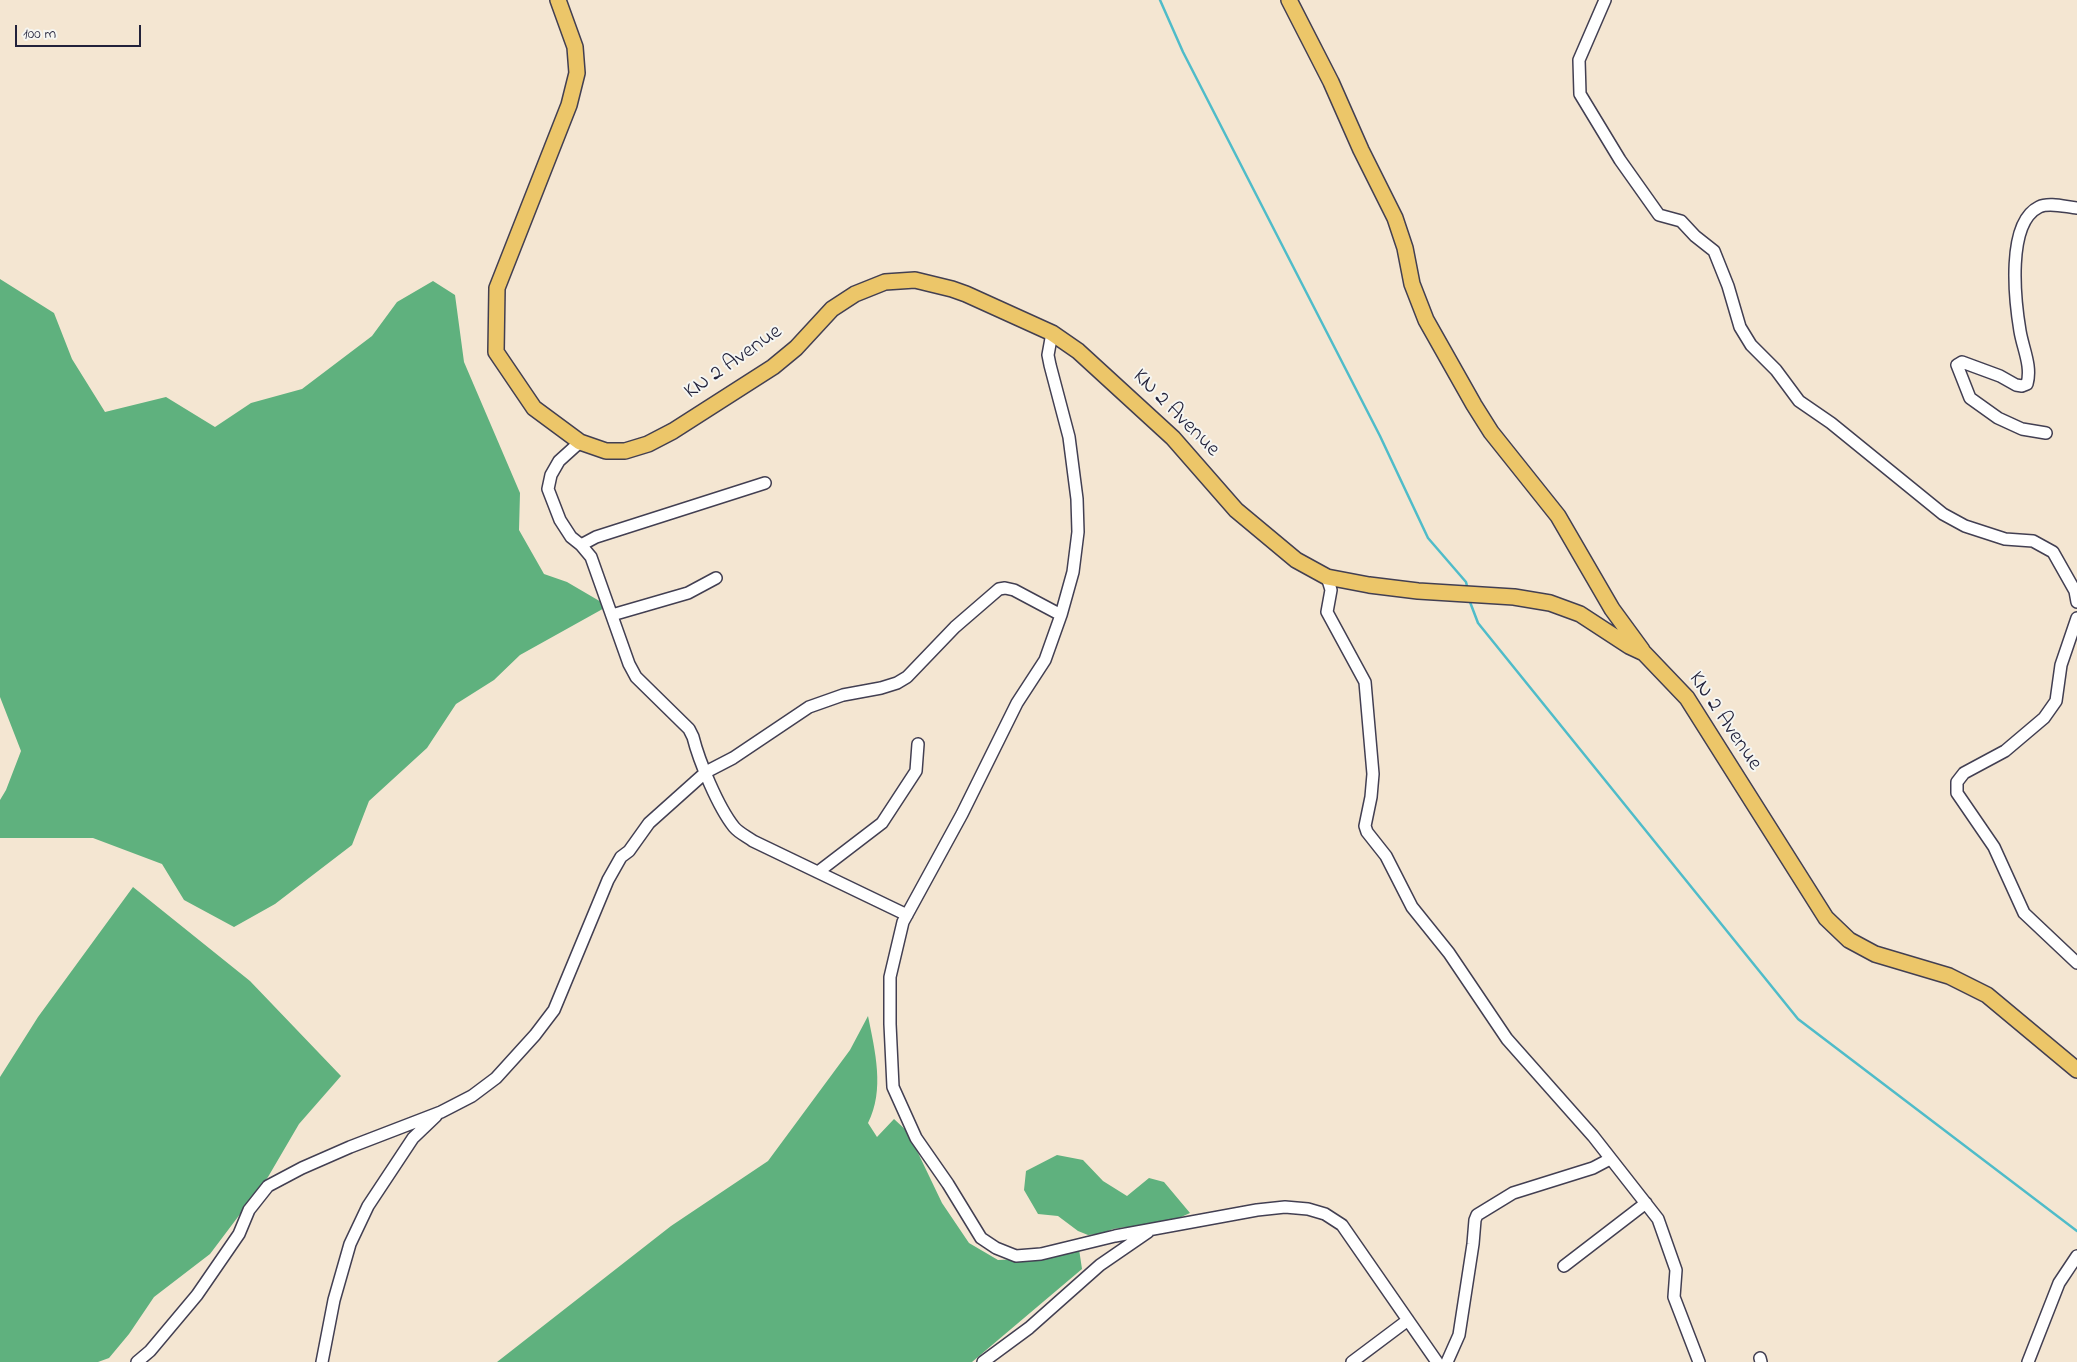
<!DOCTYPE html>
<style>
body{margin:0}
#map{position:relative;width:2077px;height:1362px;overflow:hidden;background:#f4e6d2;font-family:"Indie Flower",sans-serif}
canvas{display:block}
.scale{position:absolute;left:15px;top:25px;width:126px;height:22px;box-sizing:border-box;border:2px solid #22223b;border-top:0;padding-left:6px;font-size:15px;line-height:18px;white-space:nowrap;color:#22223b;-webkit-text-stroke:4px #f6f6f2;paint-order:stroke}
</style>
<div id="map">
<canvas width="2077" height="1362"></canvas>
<div class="scale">100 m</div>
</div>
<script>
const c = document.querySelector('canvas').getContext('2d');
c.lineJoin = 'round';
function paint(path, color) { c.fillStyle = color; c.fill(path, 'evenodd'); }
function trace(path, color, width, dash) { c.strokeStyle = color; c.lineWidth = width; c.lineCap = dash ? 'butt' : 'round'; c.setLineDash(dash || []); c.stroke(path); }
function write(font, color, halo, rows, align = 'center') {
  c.font = font + ' "Indie Flower",sans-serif'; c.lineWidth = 4; c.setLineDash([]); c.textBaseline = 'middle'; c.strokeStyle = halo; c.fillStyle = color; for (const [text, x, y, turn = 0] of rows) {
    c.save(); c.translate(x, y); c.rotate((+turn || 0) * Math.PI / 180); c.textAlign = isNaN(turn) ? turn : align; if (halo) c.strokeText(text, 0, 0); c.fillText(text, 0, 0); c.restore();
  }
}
const forest = new Path2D(`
 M 0,279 L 54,313 L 72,359 L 105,412 L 166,397 L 215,427 L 251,403 L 302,389 L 372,336 L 397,302 L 433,281 L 455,295 L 464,362 L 520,493 L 519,530 L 544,574 L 567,582 L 608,606 L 520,655 L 494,680 L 456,704 L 427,748 L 369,801 L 352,845 L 275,904 L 234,927 L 184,900 L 162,864 L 93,838 L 0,838 L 0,800 L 6,790 L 21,751 L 0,697 Z
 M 133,887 L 250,981 L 341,1076 L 299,1124 L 268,1177 L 210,1254 L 154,1297 L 129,1334 L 109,1358 L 98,1362 L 0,1362 L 0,1077 L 38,1017 Z
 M 868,1016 C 875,1051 885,1090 868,1123 L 877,1137 L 894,1119 L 908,1132 L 942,1203 L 969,1243 L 998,1260 L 1043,1258 L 1079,1249 L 1082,1269 L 972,1362 L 497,1362 L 671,1226 L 768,1161 L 850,1050 Z
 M 1057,1155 L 1083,1160 L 1103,1181 L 1127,1196 L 1149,1178 L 1164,1182 L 1190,1213 L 1168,1223 L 1139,1228 L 1126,1227 L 1113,1229 L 1100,1234 L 1088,1235 L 1078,1231 L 1058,1216 L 1038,1214 L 1024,1190 L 1026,1171 Z`);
const stream = new Path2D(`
 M 1160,0 L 1183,52 L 1380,436 L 1428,538 L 1466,582 L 1467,586
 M 1470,602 L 1478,623 L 1798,1019 L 2077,1231`);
const minor = new Path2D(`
 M 1605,0 L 1579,60 L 1580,94 L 1620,160 L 1659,215 L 1681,221 L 1695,236 L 1714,251 L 1728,286 L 1740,327 L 1751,345 L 1776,370 L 1799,401 L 1831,423 L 1943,514 L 1965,526 L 2005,539 L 2033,541 L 2053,552 L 2075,591 L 2077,602
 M 1052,333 L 1048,355 L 1050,365 L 1069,437 L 1077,499 L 1078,532 L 1073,572 L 1061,615 L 1045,660 L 1017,703 L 962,814 L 903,922 L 890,977 L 890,1024 L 893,1087 L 916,1138 L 948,1184 L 981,1238 L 996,1248 L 1016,1256 L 1041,1254 L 1115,1236 L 1257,1210 L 1285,1207 L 1308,1209 L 1325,1214 L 1342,1225 L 1437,1362
 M 2046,433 L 2022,429 L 1998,418 L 1970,398 L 1957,365 L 1962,362 L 2000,376 L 2016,385 L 2022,386 L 2027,384 C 2032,366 2023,349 2020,331 C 2015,301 2006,223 2039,207 C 2049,202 2066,207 2077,208
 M 580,442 L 559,461 L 551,475 L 548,489 L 560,520 L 571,537 L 581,545 L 591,557 L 629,664 L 636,677 L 689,729 L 693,737 C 699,761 718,807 734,827 C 739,833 746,836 753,841 L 907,915
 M 581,545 L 596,537 L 765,483
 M 1327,577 L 1331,590 L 1327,612 L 1365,682 L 1373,774 L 1371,797 L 1365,826 L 1367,832 L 1386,856 L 1412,907 L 1449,953 L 1507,1039 L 1593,1136 L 1658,1219 L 1676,1270 L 1674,1297 L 1699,1362
 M 612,615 L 688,593 L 716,578
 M 2077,618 L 2061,665 L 2056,701 L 2044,718 L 2005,751 L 1964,773 L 1957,782 L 1957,793 L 1994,847 L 2024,913 L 2077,963
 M 818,872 L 882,823 L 916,771 L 918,744
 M 1564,1266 L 1646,1203
 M 1760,1358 L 1761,1362
 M 137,1362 L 150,1351 L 197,1295 L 239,1234 L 249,1210 L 268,1186 L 302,1168 L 350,1147 L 441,1112 L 472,1096 L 496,1078 L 535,1035 L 554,1010 L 608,880 L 621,857 L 629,851 L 649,823 L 706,772 L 733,758 L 809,707 L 843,695 L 881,688 L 897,683 L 907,677 L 955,627 L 999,589 L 1005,588 L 1014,590 L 1061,615
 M 322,1362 L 334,1300 L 350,1244 L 368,1206 L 413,1138 L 436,1116
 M 983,1362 L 1029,1328 L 1100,1265 L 1148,1232
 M 1352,1362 L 1408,1320
 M 1447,1362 L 1459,1335 L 1473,1244 L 1475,1220 L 1477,1215 L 1513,1193 L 1593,1168 L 1610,1159
 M 2028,1362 L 2059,1283 L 2077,1256`);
const major = new Path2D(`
 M 558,0 L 575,47 L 577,73 L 569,105 L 497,288 L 496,352 L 534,408 L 580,442 L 606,451 L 625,451 L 648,444 L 673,431 L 773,367 L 796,348 L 832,309 L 855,294 L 885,282 L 915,280 L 952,289 L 966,294 L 1052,333 L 1078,351 L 1173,438 L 1236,510 L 1296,560 L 1327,577 L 1369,585 L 1418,591 L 1514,597 L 1550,603 L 1580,614 L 1629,646 L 1644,653 L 1687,698 L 1826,918 L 1849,940 L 1875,954 L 1949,976 L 1987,995 L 2077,1070
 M 1289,0 L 1331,82 L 1361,150 L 1395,218 L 1405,248 L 1412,284 L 1426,320 L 1474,405 L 1491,432 L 1558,516 L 1612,609 L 1642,650`);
const streetNames = [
 ["KN 2 Avenue",734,363,-35],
 ["KN 2 Avenue",1175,414,45],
 ["KN 2 Avenue",1724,722,56]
];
paint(forest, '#5fb17e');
trace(stream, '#4fbcc9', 2.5);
trace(minor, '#423f52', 14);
trace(major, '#423f52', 18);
trace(minor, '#fff', 11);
trace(major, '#ecc669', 15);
write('22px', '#22223b', '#f6f6f2', streetNames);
</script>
